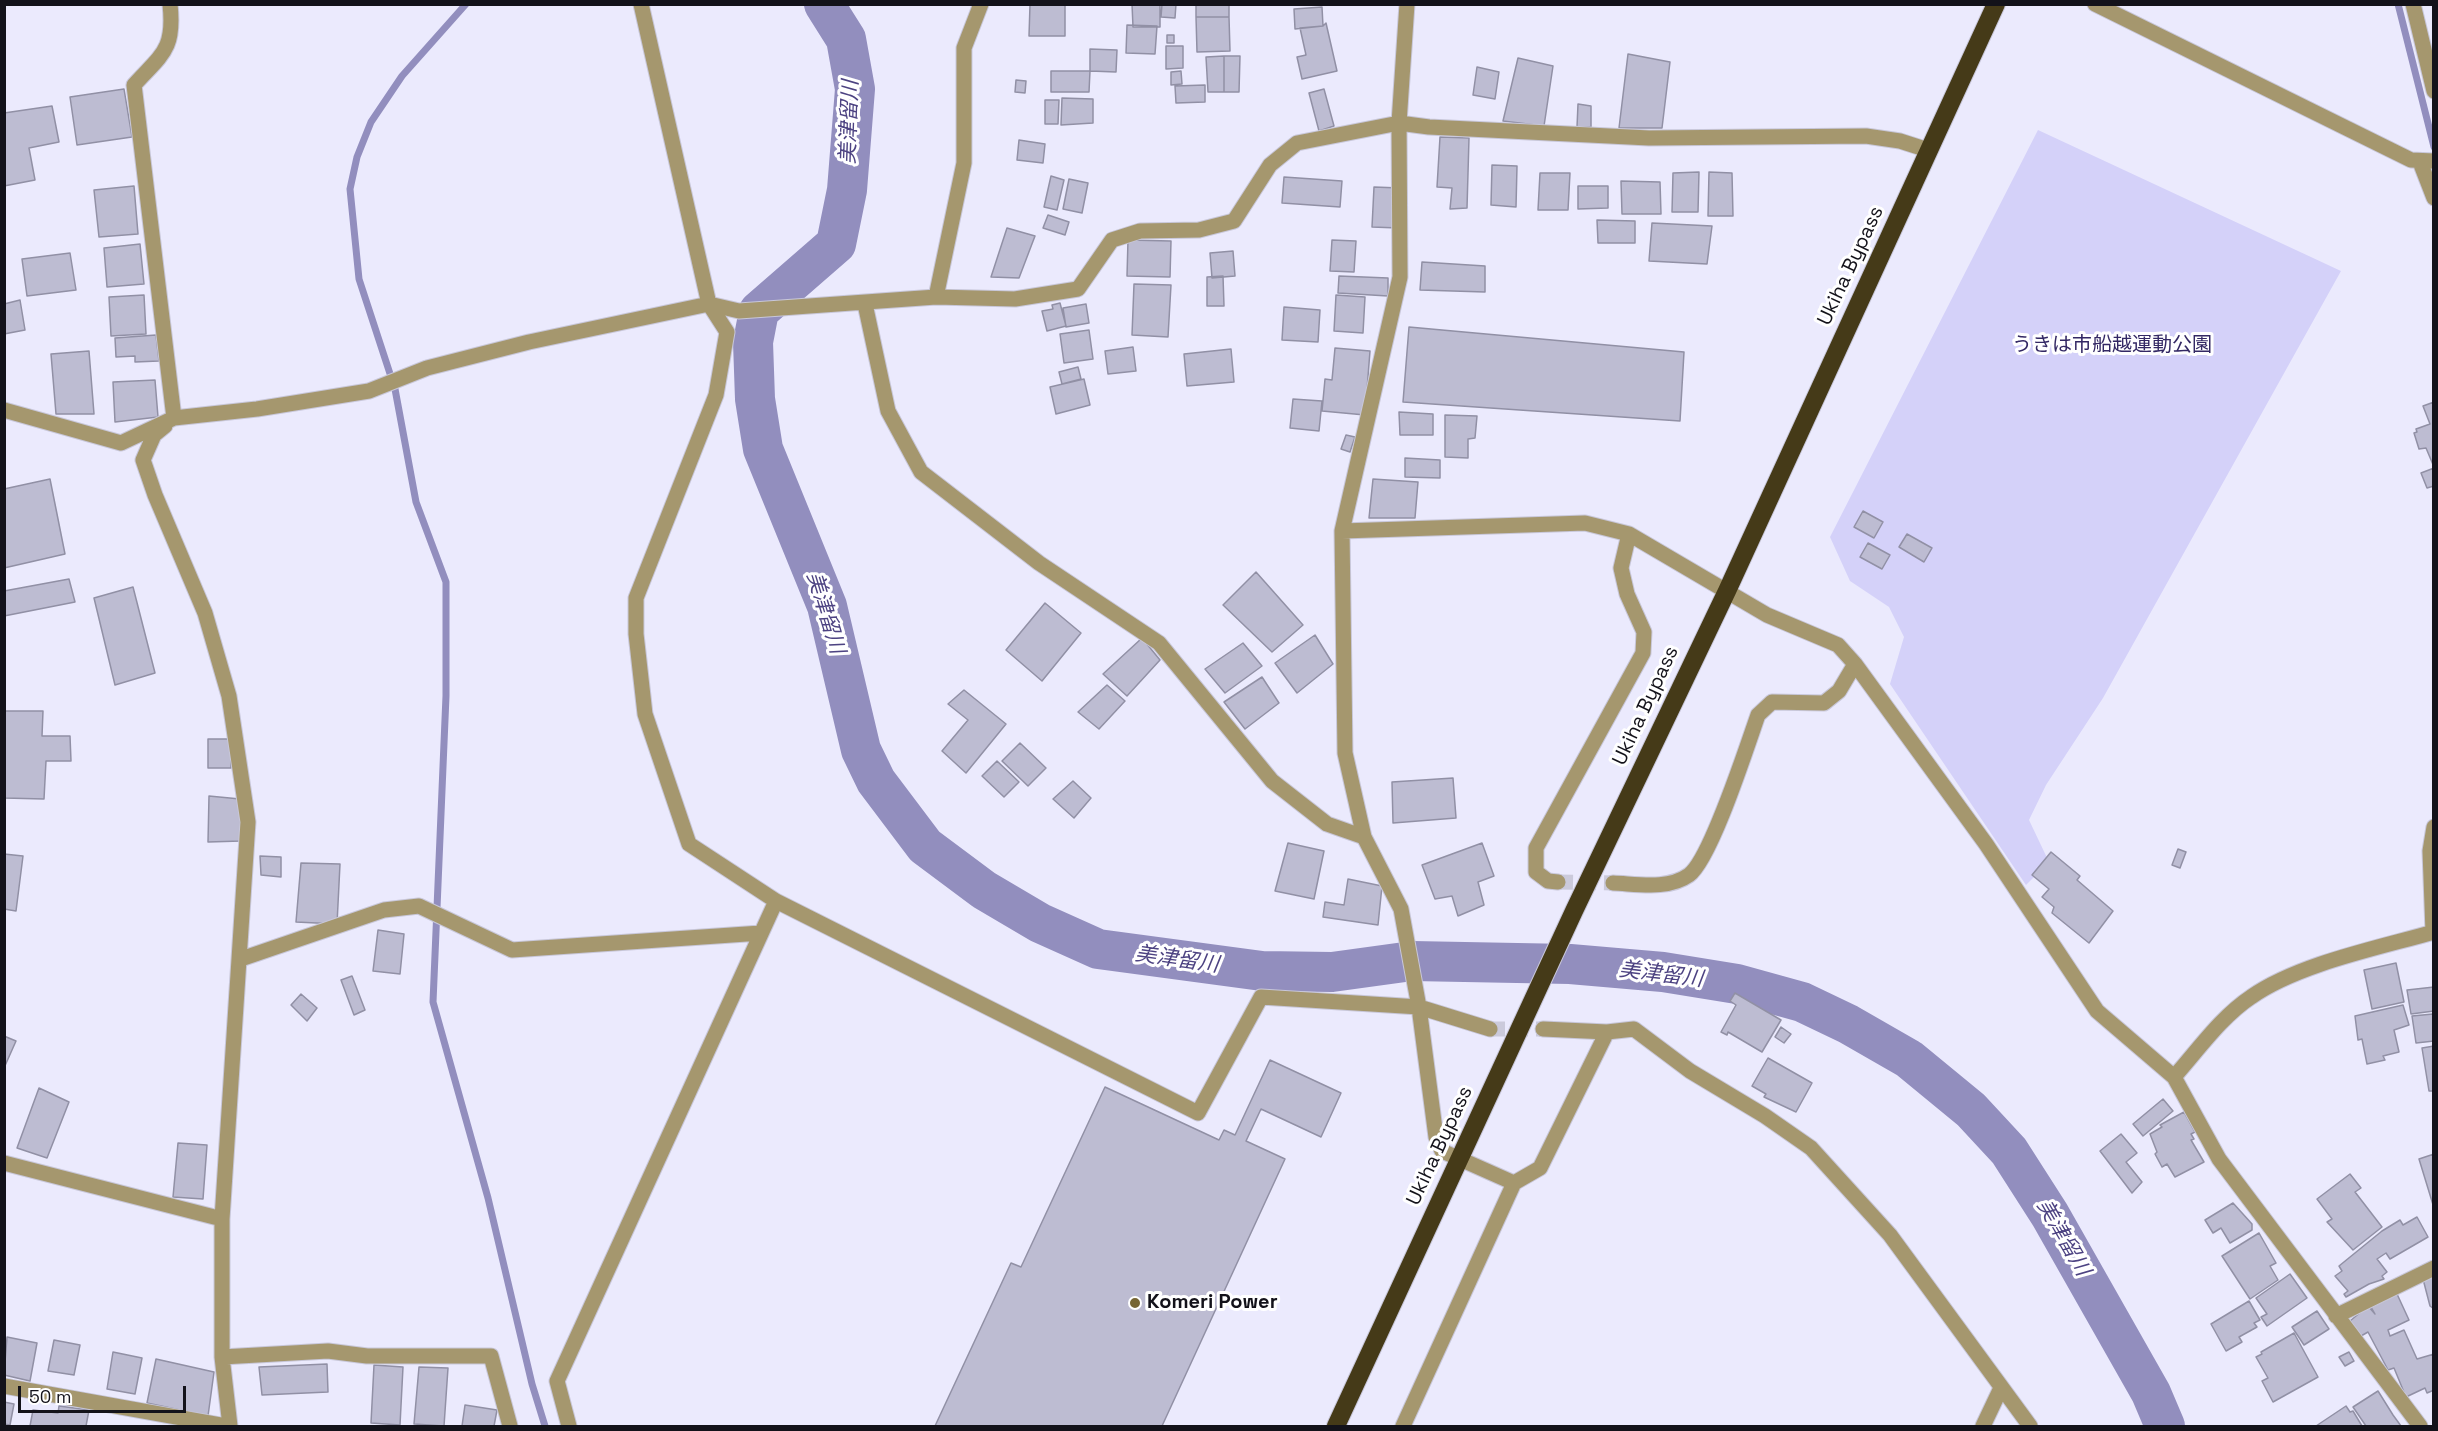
<!DOCTYPE html>
<meta charset="utf-8">
<style>
body{margin:0}
#map{position:relative;width:2438px;height:1431px;overflow:hidden;background:#ebeafd;font-family:"Space Grotesk",sans-serif}
canvas{display:block}
.frame{position:absolute;inset:0;border:6px solid #13121a;pointer-events:none}
.scale{position:absolute;left:18px;top:1386px;width:168px;height:27px;box-sizing:border-box;border:3px solid #13121a;border-top:0;padding-left:8px;font-size:18px;line-height:21px;white-space:nowrap;color:#13121a;-webkit-text-stroke:4px #fff;paint-order:stroke}
</style>
<div id="map">
<canvas width="2438" height="1431"></canvas>
<div class="frame"></div>
<div class="scale">50 m</div>
</div>
<script>
const c = document.querySelector('canvas').getContext('2d');
c.lineJoin = 'round';
function paint(path, color) { c.fillStyle = color; c.fill(path, 'evenodd'); }
function trace(path, color, width, dash) { c.strokeStyle = color; c.lineWidth = width; c.lineCap = dash ? 'butt' : 'round'; c.setLineDash(dash || []); c.stroke(path); }
function write(font, color, halo, rows, align = 'center') {
  c.font = font + ' "Space Grotesk","Noto Sans JP",sans-serif'; c.lineWidth = 6; c.setLineDash([]); c.textBaseline = 'middle'; c.strokeStyle = halo; c.fillStyle = color; for (const [text, x, y, turn = 0] of rows) {
    c.save(); c.translate(x, y); c.rotate((+turn || 0) * Math.PI / 180); c.textAlign = isNaN(turn) ? turn : align; if (halo) c.strokeText(text, 0, 0); c.fillText(text, 0, 0); c.restore();
  }
}
const green = new Path2D(`
 M 2038,130 L 2341,271 L 2103,698 L 2046,785 L 2029,820 L 2049,862 L 2026,885 L 1890,684 L 1904,637 L 1889,607 L 1850,581 L 1830,537 Z`);
const stream = new Path2D(`
 M 466,4 L 402,76 L 371,122 L 357,157 L 350,189 L 359,279 L 395,389 L 416,502 L 446,582 L 446,696 L 433,1002 L 488,1198 L 532,1384 L 545,1426
 M 2398,4 L 2434,147`);
const river = new Path2D(`
 M 824,4 L 846,39 L 855,89 L 847,190 L 836,244 L 759,311 L 753,342 L 755,399 L 763,449 L 827,606 L 861,750 L 876,781 L 925,846 L 984,890 L 1040,923 L 1098,949 L 1262,971 L 1332,972 L 1412,961 L 1570,964 L 1663,972 L 1737,984 L 1802,1002 L 1848,1024 L 1909,1059 L 1971,1110 L 2009,1151 L 2050,1215 L 2151,1393 L 2165,1426`);
const building = new Path2D(`
 M 1132,4 L 1160,4 L 1160,27 L 1133,27 Z
 M 1162,4 L 1176,4 L 1175,18 L 1161,17 Z
 M 1196,4 L 1229,4 L 1229,17 L 1196,17 Z
 M 1030,5 L 1065,5 L 1065,36 L 1029,36 Z
 M 1322,7 L 1323,26 L 1295,29 L 1294,9 Z
 M 1196,17 L 1229,17 L 1230,51 L 1197,52 Z
 M 1326,23 L 1337,71 L 1302,79 L 1297,57 L 1306,55 L 1300,28 L 1323,26 Z
 M 1127,25 L 1157,26 L 1155,54 L 1126,53 Z
 M 1167,35 L 1174,35 L 1174,43 L 1167,43 Z
 M 1166,46 L 1183,46 L 1183,68 L 1166,69 Z
 M 1090,49 L 1117,50 L 1116,72 L 1090,71 Z
 M 1628,54 L 1670,62 L 1662,128 L 1619,128 Z
 M 1224,56 L 1224,92 L 1208,92 L 1206,57 Z
 M 1224,56 L 1240,56 L 1239,92 L 1224,92 Z
 M 1518,58 L 1553,66 L 1544,126 L 1503,121 Z
 M 1477,67 L 1499,72 L 1495,99 L 1473,95 Z
 M 1051,71 L 1090,71 L 1089,92 L 1051,92 Z
 M 1181,71 L 1182,84 L 1171,85 L 1171,72 Z
 M 1016,80 L 1026,81 L 1025,93 L 1015,92 Z
 M 1205,85 L 1205,102 L 1176,103 L 1175,86 Z
 M 124,89 L 132,137 L 77,145 L 70,97 Z
 M 1324,89 L 1334,126 L 1319,131 L 1309,93 Z
 M 1062,98 L 1093,99 L 1093,123 L 1061,125 Z
 M 1045,100 L 1059,100 L 1058,124 L 1045,124 Z
 M 1578,104 L 1591,106 L 1591,127 L 1577,127 Z
 M 52,106 L 59,142 L 29,148 L 35,180 L 4,186 L 4,113 Z
 M 1440,137 L 1469,138 L 1467,208 L 1450,209 L 1452,188 L 1437,187 Z
 M 1019,140 L 1045,144 L 1043,163 L 1017,160 Z
 M 1492,165 L 1517,166 L 1516,207 L 1491,205 Z
 M 1699,172 L 1698,212 L 1672,212 L 1673,173 Z
 M 1709,172 L 1732,173 L 1733,216 L 1708,216 Z
 M 1540,173 L 1570,173 L 1568,210 L 1538,210 Z
 M 1051,176 L 1064,180 L 1057,210 L 1044,207 Z
 M 1284,177 L 1342,181 L 1340,207 L 1282,203 Z
 M 1069,179 L 1088,183 L 1082,213 L 1063,209 Z
 M 1621,181 L 1660,182 L 1661,214 L 1622,214 Z
 M 134,186 L 138,234 L 99,237 L 94,190 Z
 M 1578,186 L 1608,186 L 1608,208 L 1578,209 Z
 M 1374,187 L 1400,188 L 1398,228 L 1372,227 Z
 M 1048,215 L 1069,222 L 1065,235 L 1043,228 Z
 M 1597,220 L 1635,221 L 1635,243 L 1598,243 Z
 M 1652,223 L 1712,226 L 1707,264 L 1649,261 Z
 M 1007,228 L 1035,236 L 1019,278 L 991,277 Z
 M 1128,240 L 1171,241 L 1170,277 L 1127,276 Z
 M 1332,240 L 1356,241 L 1354,272 L 1330,271 Z
 M 140,244 L 144,284 L 107,287 L 104,248 Z
 M 1233,251 L 1235,276 L 1212,278 L 1210,253 Z
 M 70,253 L 76,290 L 27,296 L 22,259 Z
 M 1422,262 L 1485,266 L 1485,292 L 1420,290 Z
 M 1223,276 L 1224,306 L 1207,306 L 1207,277 Z
 M 1339,276 L 1388,278 L 1388,296 L 1338,293 Z
 M 1134,284 L 1171,285 L 1168,337 L 1132,335 Z
 M 144,295 L 146,334 L 111,336 L 109,297 Z
 M 1336,295 L 1365,297 L 1363,333 L 1334,331 Z
 M 20,300 L 25,330 L 4,334 L 4,304 Z
 M 1060,303 L 1066,326 L 1047,331 L 1042,311 L 1053,309 L 1052,305 Z
 M 1086,304 L 1089,323 L 1066,327 L 1063,308 Z
 M 1284,307 L 1320,310 L 1318,342 L 1282,340 Z
 M 1409,327 L 1684,352 L 1680,421 L 1403,402 Z
 M 1089,330 L 1093,359 L 1064,363 L 1060,334 Z
 M 156,335 L 159,361 L 135,362 L 135,356 L 116,357 L 115,338 Z
 M 1133,347 L 1136,371 L 1108,374 L 1105,351 Z
 M 1335,348 L 1370,351 L 1365,415 L 1322,411 L 1325,379 L 1332,380 Z
 M 1231,349 L 1234,382 L 1187,386 L 1184,354 Z
 M 89,351 L 94,414 L 56,414 L 51,354 Z
 M 1078,367 L 1081,379 L 1062,384 L 1059,372 Z
 M 1084,379 L 1090,405 L 1056,414 L 1050,387 Z
 M 155,380 L 158,417 L 115,422 L 113,382 Z
 M 1293,399 L 1322,401 L 1319,431 L 1290,428 Z
 M 2434,402 L 2434,467 L 2426,448 L 2419,449 L 2414,433 L 2417,432 L 2416,429 L 2430,424 L 2423,406 Z
 M 1399,412 L 1433,414 L 1433,435 L 1400,435 Z
 M 1445,415 L 1477,416 L 1475,438 L 1468,439 L 1468,458 L 1445,457 Z
 M 1346,435 L 1355,437 L 1350,452 L 1341,449 Z
 M 1405,458 L 1440,460 L 1440,478 L 1405,477 Z
 M 2434,468 L 2434,486 L 2427,488 L 2421,473 Z
 M 50,479 L 65,554 L 4,568 L 4,489 Z
 M 1373,479 L 1418,482 L 1415,518 L 1369,518 Z
 M 1863,511 L 1883,522 L 1874,538 L 1854,527 Z
 M 1907,534 L 1932,548 L 1924,562 L 1899,547 Z
 M 1868,543 L 1890,555 L 1882,569 L 1860,557 Z
 M 1256,572 L 1303,625 L 1272,652 L 1223,605 Z
 M 69,579 L 75,602 L 4,616 L 4,591 Z
 M 133,587 L 155,673 L 115,685 L 94,598 Z
 M 1045,603 L 1081,633 L 1042,681 L 1006,650 Z
 M 1315,635 L 1333,664 L 1297,693 L 1275,663 Z
 M 1142,638 L 1160,660 L 1127,696 L 1103,674 Z
 M 1243,643 L 1262,666 L 1225,693 L 1205,669 Z
 M 1262,677 L 1279,703 L 1245,729 L 1224,702 Z
 M 1107,685 L 1125,701 L 1099,729 L 1078,712 Z
 M 964,690 L 1006,724 L 966,773 L 942,751 L 968,720 L 948,704 Z
 M 4,711 L 43,711 L 42,736 L 70,736 L 71,761 L 46,761 L 44,799 L 4,798 Z
 M 208,739 L 231,739 L 231,768 L 208,768 Z
 M 1020,743 L 1046,768 L 1028,786 L 1002,761 Z
 M 997,761 L 1019,782 L 1004,797 L 982,776 Z
 M 1453,778 L 1456,818 L 1393,823 L 1392,782 Z
 M 1073,781 L 1091,798 L 1074,818 L 1053,799 Z
 M 209,796 L 240,799 L 241,841 L 208,842 Z
 M 1288,843 L 1324,851 L 1314,899 L 1275,891 Z
 M 1482,843 L 1494,876 L 1478,882 L 1484,905 L 1458,916 L 1452,896 L 1435,899 L 1422,865 Z
 M 2178,849 L 2186,852 L 2180,868 L 2172,865 Z
 M 2051,852 L 2080,876 L 2077,880 L 2113,911 L 2089,943 L 2052,913 L 2054,907 L 2042,897 L 2049,889 L 2032,875 Z
 M 4,854 L 23,856 L 16,911 L 4,909 Z
 M 260,856 L 281,857 L 281,877 L 261,875 Z
 M 301,863 L 340,864 L 337,924 L 296,922 Z
 M 1348,879 L 1382,886 L 1378,925 L 1323,917 L 1325,902 L 1344,905 Z
 M 378,930 L 404,934 L 400,974 L 373,971 Z
 M 2396,963 L 2404,1002 L 2372,1009 L 2364,970 Z
 M 352,976 L 365,1010 L 354,1015 L 341,980 Z
 M 2434,987 L 2434,1011 L 2411,1014 L 2407,990 Z
 M 1735,993 L 1781,1020 L 1762,1052 L 1728,1032 L 1727,1035 L 1721,1032 L 1736,1005 L 1730,1001 Z
 M 301,994 L 317,1008 L 307,1021 L 291,1005 Z
 M 2403,1005 L 2409,1025 L 2394,1030 L 2399,1052 L 2383,1056 L 2385,1060 L 2367,1064 L 2362,1039 L 2358,1040 L 2355,1016 Z
 M 2433,1014 L 2434,1041 L 2416,1043 L 2412,1016 Z
 M 1781,1027 L 1791,1034 L 1784,1043 L 1775,1037 Z
 M 4,1036 L 16,1041 L 4,1068 Z
 M 2434,1046 L 2434,1091 L 2429,1091 L 2422,1048 Z
 M 1768,1058 L 1812,1083 L 1796,1112 L 1764,1097 L 1766,1094 L 1752,1086 Z
 M 1270,1060 L 1341,1093 L 1321,1137 L 1261,1109 L 1246,1141 L 1285,1159 L 1162,1426 L 935,1426 L 1011,1263 L 1021,1267 L 1105,1087 L 1219,1140 L 1224,1130 L 1235,1135 Z
 M 39,1088 L 69,1102 L 47,1158 L 17,1148 Z
 M 2163,1099 L 2173,1111 L 2143,1136 L 2133,1124 Z
 M 2184,1112 L 2195,1132 L 2191,1134 L 2194,1139 L 2191,1140 L 2204,1162 L 2175,1177 L 2167,1164 L 2162,1167 L 2155,1154 L 2157,1152 L 2150,1134 L 2162,1127 L 2160,1125 Z
 M 2121,1134 L 2137,1153 L 2126,1162 L 2142,1182 L 2132,1193 L 2100,1151 Z
 M 178,1143 L 207,1145 L 203,1199 L 173,1197 Z
 M 2434,1154 L 2434,1208 L 2419,1159 Z
 M 2350,1174 L 2361,1188 L 2355,1192 L 2382,1227 L 2353,1250 L 2327,1222 L 2332,1219 L 2317,1199 Z
 M 2233,1203 L 2252,1224 L 2252,1230 L 2230,1243 L 2221,1228 L 2213,1233 L 2205,1220 Z
 M 2417,1217 L 2428,1237 L 2390,1259 L 2386,1253 L 2377,1259 L 2387,1272 L 2382,1276 L 2384,1279 L 2369,1284 L 2346,1297 L 2344,1294 L 2348,1291 L 2335,1276 L 2342,1271 L 2339,1266 L 2382,1231 L 2400,1220 L 2403,1225 Z
 M 2259,1233 L 2276,1263 L 2270,1266 L 2278,1280 L 2250,1299 L 2222,1256 Z
 M 2290,1274 L 2307,1298 L 2267,1326 L 2261,1317 L 2267,1314 L 2256,1298 Z
 M 2434,1275 L 2434,1309 L 2430,1306 L 2423,1279 Z
 M 2397,1294 L 2409,1320 L 2388,1330 L 2390,1336 L 2404,1330 L 2417,1359 L 2434,1354 L 2434,1390 L 2427,1393 L 2425,1388 L 2406,1397 L 2394,1368 L 2388,1370 L 2368,1332 L 2361,1336 L 2350,1321 L 2368,1306 L 2375,1314 L 2371,1307 Z
 M 2249,1301 L 2260,1320 L 2254,1323 L 2257,1327 L 2239,1337 L 2242,1342 L 2226,1351 L 2211,1324 Z
 M 2317,1311 L 2329,1329 L 2304,1345 L 2292,1327 Z
 M 2294,1333 L 2318,1377 L 2273,1402 L 2262,1381 L 2268,1378 L 2256,1357 L 2262,1354 L 2261,1352 Z
 M 7,1337 L 37,1343 L 30,1381 L 4,1375 Z
 M 54,1340 L 80,1345 L 74,1375 L 48,1371 Z
 M 113,1352 L 142,1358 L 135,1394 L 107,1389 Z
 M 2349,1352 L 2354,1361 L 2345,1366 L 2339,1357 Z
 M 156,1359 L 214,1372 L 208,1416 L 147,1403 Z
 M 327,1364 L 328,1392 L 262,1395 L 259,1367 Z
 M 374,1365 L 403,1367 L 400,1425 L 371,1423 Z
 M 419,1367 L 448,1368 L 444,1426 L 414,1424 Z
 M 2378,1391 L 2393,1415 L 2401,1426 L 2366,1426 L 2353,1407 Z
 M 4,1402 L 14,1404 L 10,1425 L 4,1424 Z
 M 465,1405 L 497,1410 L 494,1426 L 462,1426 Z
 M 59,1406 L 89,1410 L 86,1426 L 30,1426 L 33,1410 L 58,1413 Z
 M 2346,1406 L 2350,1412 L 2353,1411 L 2362,1426 L 2316,1426 Z`);
const minorTunnel = new Path2D(`
 M 1558,882 L 1613,883
 M 1490,1029 L 1543,1029`);
const minor = new Path2D(`
 M 170,4 C 175,50 162,54 134,85 L 174,418
 M 641,4 L 709,304 L 727,332 L 716,395 L 636,598 L 636,634 L 645,714 L 689,844 L 776,901 L 1198,1113 L 1261,997 L 1419,1007 L 1490,1029
 M 1407,4 L 1399,123 L 1400,277 L 1342,531 L 1345,753 L 1364,837 L 1401,909 L 1419,1007 L 1436,1137 L 1442,1151 L 1514,1183
 M 2095,4 L 2411,160 L 2434,161
 M 2413,4 L 2434,91
 M 2420,162 L 2434,198
 M 936,297 L 964,163 L 964,48 L 981,4
 M 865,304 L 888,411 L 921,472 L 1039,563 L 1159,643 L 1272,781 L 1327,824 L 1364,837
 M 4,410 L 121,443 L 174,418 L 257,409 L 369,391 L 427,368 L 529,342 L 709,304 L 739,311 L 936,297 L 1015,299 L 1078,289 L 1112,240 L 1140,231 L 1199,230 L 1234,221 L 1270,165 L 1297,143 L 1399,123 L 1429,127 L 1649,138 L 1866,136 L 1900,141 L 1928,150
 M 165,426 L 154,435 L 143,460 L 155,495 L 205,613 L 229,696 L 248,822 L 222,1219 L 222,1357 L 230,1426
 M 1342,531 L 1585,523 L 1629,534 L 1767,615 L 1838,645 L 1855,664 L 1986,844 L 2097,1011 L 2174,1077 L 2219,1159 L 2420,1426
 M 1558,882 L 1548,881 L 1536,872 L 1536,848 L 1643,653 L 1644,632 L 1627,594 L 1621,568 L 1629,534
 M 1613,883 C 1638,884 1668,890 1689,875 C 1711,859 1747,746 1758,715 L 1772,702 L 1824,703 L 1839,691 L 1855,664
 M 2433,932 L 2430,851 L 2434,827
 M 241,959 L 384,910 L 419,906 L 512,950 L 761,933
 M 1607,1032 L 1634,1029 L 1690,1071 L 1765,1116 L 1811,1148 L 1890,1235 L 2030,1426
 M 2174,1077 C 2198,1050 2221,1017 2251,997 C 2298,964 2378,948 2434,932
 M 4,1163 L 222,1219
 M 2336,1316 L 2434,1268
 M 222,1357 L 328,1351 L 367,1356 L 491,1356 L 510,1426
 M 4,1386 L 226,1426
 M 569,1426 L 557,1381 L 776,901
 M 1403,1426 L 1514,1183 L 1540,1168 L 1607,1032 L 1543,1029
 M 1983,1426 L 2001,1388`);
const highway = new Path2D(`
 M 1336,1426 L 1574,911 L 1727,591 L 1996,4`);
const markers = [
 [1135,1303,6,"#766533"]
];
const streetNames = [
 ["Ukiha Bypass",1851,266,-65],
 ["Ukiha Bypass",1646,706,-65],
 ["Ukiha Bypass",1440,1146,-65]
];
const parkNames = [
 ["うきは市船越運動公園",2112,346]
];
const poiNames = [
 ["Komeri Power",1147,1303]
];
const waterNames = [
 ["美津留川",850,122,-88],
 ["美津留川",825,613,73],
 ["美津留川",1177,960,8],
 ["美津留川",1661,975,7],
 ["美津留川",2063,1238,60]
];
paint(green, '#d4d1f9');
trace(stream, '#928ebe', 7);
trace(river, '#928ebe', 40);
paint(building, '#bdbcd2');
trace(building, '#9190a5', 1.5);
trace(minorTunnel, '#cbcadb', 15, [15, 8]);
trace(minor, '#c8c7d9', 17);
trace(highway, '#c8c7d9', 20);
trace(minor, '#a5976e', 15);
trace(highway, '#453a18', 18);
for (const [x, y, r, color] of markers) { const dot = new Path2D(); dot.arc(x, y, r, 0, 2 * Math.PI); c.fillStyle = color; c.fill(dot); trace(dot, '#fff', 2); }
write('20px', '#13121a', '#fff', streetNames);
write('20px', '#332864', '#fff', parkNames);
write('bold 20px', '#13121a', '#fff', poiNames, 'left');
write('italic 21px', '#4d4382', '#fff', waterNames);
</script>
